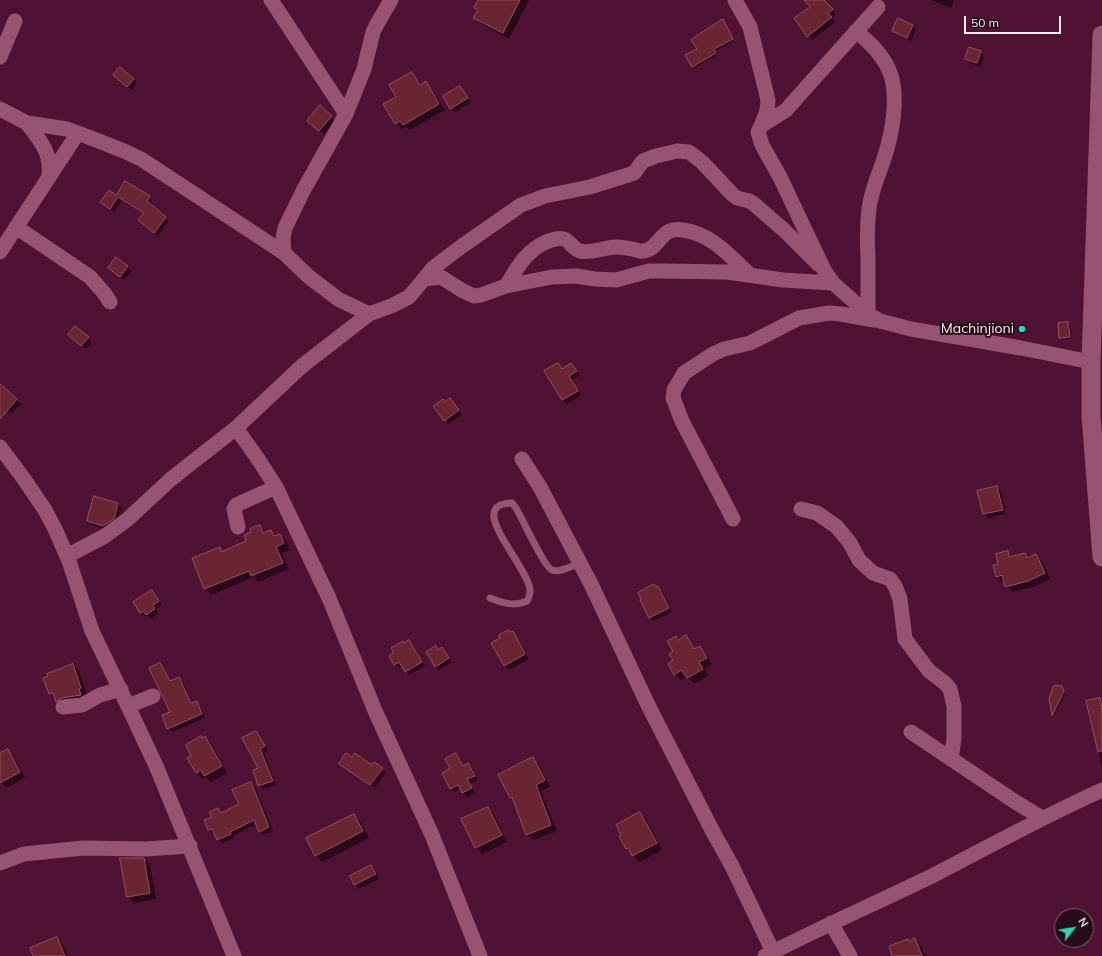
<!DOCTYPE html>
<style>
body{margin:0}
#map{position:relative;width:1102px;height:956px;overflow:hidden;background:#4f1234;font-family:Mulish,sans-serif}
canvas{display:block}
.north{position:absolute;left:1054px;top:908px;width:40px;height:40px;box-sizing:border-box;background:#260b19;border:1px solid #7b656f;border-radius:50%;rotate:59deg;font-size:11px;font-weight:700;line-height:16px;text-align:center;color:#fbebf1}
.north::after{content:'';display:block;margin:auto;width:14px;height:18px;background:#2ed4aa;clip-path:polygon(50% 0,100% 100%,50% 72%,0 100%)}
.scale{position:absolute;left:964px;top:16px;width:97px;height:18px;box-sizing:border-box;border:2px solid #fbebf1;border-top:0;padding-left:5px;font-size:12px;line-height:14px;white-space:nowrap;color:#fbebf1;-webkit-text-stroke:3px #260b19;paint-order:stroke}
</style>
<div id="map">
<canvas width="1102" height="956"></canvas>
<div class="north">N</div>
<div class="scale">50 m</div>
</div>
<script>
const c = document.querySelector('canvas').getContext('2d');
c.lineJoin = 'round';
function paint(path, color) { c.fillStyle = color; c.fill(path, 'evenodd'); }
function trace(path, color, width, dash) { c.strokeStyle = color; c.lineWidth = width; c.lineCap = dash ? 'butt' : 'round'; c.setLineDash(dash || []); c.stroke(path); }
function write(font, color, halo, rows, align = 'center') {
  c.font = font + ' Mulish,sans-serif'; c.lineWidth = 4; c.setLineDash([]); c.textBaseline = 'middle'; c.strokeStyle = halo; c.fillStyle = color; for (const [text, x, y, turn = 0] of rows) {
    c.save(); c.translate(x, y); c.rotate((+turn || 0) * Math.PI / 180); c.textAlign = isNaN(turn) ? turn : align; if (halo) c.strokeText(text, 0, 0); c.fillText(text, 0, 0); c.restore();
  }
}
const shadow = new Path2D(`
 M 475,0 L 529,0 L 509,39 L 481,24 L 475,18 L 478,11 L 475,8 L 478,3 Z
 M 805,0 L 823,0 L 836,14 L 832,18 L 835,22 L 812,40 L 796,18 L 812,7 Z
 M 932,0 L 954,0 L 951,8 Z
 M 723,21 L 734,41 L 715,51 L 717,55 L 694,68 L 687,55 L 699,49 Z
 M 912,25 L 916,29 L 911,41 L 897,34 L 893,30 Z
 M 980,52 L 984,56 L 981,67 L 970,63 L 966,59 Z
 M 412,73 L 422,85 L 426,83 L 432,89 L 445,110 L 410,130 L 406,127 L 402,129 L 396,124 L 405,119 L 396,122 L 396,124 L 385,105 L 397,97 Z
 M 119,79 L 134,79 L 137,83 L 132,90 Z
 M 460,87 L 471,102 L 455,112 L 451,108 Z
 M 320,107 L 335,121 L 324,134 L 312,124 Z
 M 116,197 L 149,197 L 152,201 L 150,205 L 169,221 L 158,235 L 143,223 L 144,213 L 122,200 L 114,212 L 102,202 Z
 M 116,258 L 132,271 L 124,280 L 113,271 Z
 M 1068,323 L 1070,325 L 1071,339 L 1062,339 L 1060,338 Z
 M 88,338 L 92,342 L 86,349 L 73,339 Z
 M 558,364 L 563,369 L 571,364 L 580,375 L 572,380 L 581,395 L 567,404 L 563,400 L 546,372 Z
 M 0,386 L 21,404 L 11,414 L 0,404 Z
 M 446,403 L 454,404 L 462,414 L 449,424 L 445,420 Z
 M 997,487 L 1001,491 L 1006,514 L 988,518 L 984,514 L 979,491 Z
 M 118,504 L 122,508 L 117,522 L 108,530 L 92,525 L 88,521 Z
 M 259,526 L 266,532 L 271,531 L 276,536 L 280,535 L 286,541 L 290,550 L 282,553 L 289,569 L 258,582 L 254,577 L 211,595 L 205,588 L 219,548 L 223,552 L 248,542 L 252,533 Z
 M 1007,552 L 1012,557 L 1025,554 L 1029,558 L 1036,555 L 1042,561 L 1050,579 L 1034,587 L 1012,592 L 1006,586 L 1005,582 L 1002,582 L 996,577 L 999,564 Z
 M 656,587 L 658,587 L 662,591 L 672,612 L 654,621 L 650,617 Z
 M 152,591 L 162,605 L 156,609 L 158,613 L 151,619 L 147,615 L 145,617 L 134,603 Z
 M 512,632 L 516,636 L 529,659 L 509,670 L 505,666 L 492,643 Z
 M 675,637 L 679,640 L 686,637 L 696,650 L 700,648 L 706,654 L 712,664 L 705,669 L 708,676 L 694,684 L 687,677 L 681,680 L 675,674 Z
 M 409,641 L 413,645 L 425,666 L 409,675 L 403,666 L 399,668 L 395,664 L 404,644 Z
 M 436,647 L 439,650 L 442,648 L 452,662 L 439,670 L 435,666 Z
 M 159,664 L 163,668 L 171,682 L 179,678 L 183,682 L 193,704 L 196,702 L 200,706 L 205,718 L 172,732 L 168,728 L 171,712 Z
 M 73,665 L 79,671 L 87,694 L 84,695 L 87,701 L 63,707 L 50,694 Z
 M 1063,689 L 1065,694 L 1054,716 L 1050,698 Z
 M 1099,699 L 1102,702 L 1102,768 L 1088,702 Z
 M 256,732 L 260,736 L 268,751 L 264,753 L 276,785 L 263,789 L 259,785 L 260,769 Z
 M 205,737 L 211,743 L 227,773 L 211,782 L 206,777 L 203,779 L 196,772 L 193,756 L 202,739 Z
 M 8,750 L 13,755 L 25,778 L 6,788 L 0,782 L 0,754 Z
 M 456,754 L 460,758 L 464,767 L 468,764 L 472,768 L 478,780 L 470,784 L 475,792 L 467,797 L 461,789 L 455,792 L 451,788 L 452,769 Z
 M 533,758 L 539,765 L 550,787 L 541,791 L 557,831 L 533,840 L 527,834 L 514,800 L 511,797 Z
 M 353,759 L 372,766 L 374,764 L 386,773 L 375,788 L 340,764 Z
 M 251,783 L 255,787 L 273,831 L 263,835 L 260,831 L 257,824 L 233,836 L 234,838 L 222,843 L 218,839 L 215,833 L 213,834 L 209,830 L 205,821 L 213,817 L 218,809 L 222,813 L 240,805 Z
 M 488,808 L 494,814 L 507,842 L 482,854 L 476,847 Z
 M 640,813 L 646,819 L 662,850 L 639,862 L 626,848 Z
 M 354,815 L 360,821 L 369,838 L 322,862 L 316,855 Z
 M 143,859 L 150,865 L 156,899 L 134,903 L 128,896 Z
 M 371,866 L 375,870 L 379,879 L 359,889 L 355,885 L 351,876 Z
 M 57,938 L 63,944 L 68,956 L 34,956 Z
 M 915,940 L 921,946 L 924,954 L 927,956 L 894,956 L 909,942 Z`);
const building = new Path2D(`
 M 478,0 L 520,0 L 503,33 L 473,18 L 478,10 L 474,8 Z
 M 804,0 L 824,0 L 833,9 L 828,14 L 832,17 L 807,37 L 794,18 L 810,7 Z
 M 898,18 L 913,25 L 907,38 L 892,31 Z
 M 723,19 L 733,39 L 714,49 L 716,53 L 692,67 L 685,55 L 697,49 L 691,40 Z
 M 969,47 L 981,51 L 977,63 L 965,59 Z
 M 120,67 L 134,79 L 127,87 L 113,75 Z
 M 412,72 L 420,85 L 426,81 L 439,104 L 403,125 L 400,121 L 395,124 L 383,104 L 396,97 L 389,85 Z
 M 460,86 L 468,98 L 450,109 L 443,96 Z
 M 320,105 L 332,116 L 319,131 L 307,121 Z
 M 125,181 L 150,196 L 147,201 L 166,217 L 154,233 L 138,220 L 144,213 L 118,197 L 110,209 L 100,202 L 109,190 L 116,195 Z
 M 116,257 L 128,266 L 120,277 L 108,268 Z
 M 1068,322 L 1070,337 L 1059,338 L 1058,323 Z
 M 75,326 L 89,337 L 81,346 L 68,335 Z
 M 558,363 L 562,369 L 571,363 L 577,371 L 569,376 L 578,391 L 562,400 L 544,371 Z
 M 0,384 L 17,399 L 0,419 Z
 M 450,398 L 459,410 L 444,421 L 433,406 L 443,399 L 445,402 Z
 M 997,486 L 1003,510 L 983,514 L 977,491 Z
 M 94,496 L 118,503 L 114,519 L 103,526 L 87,521 Z
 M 260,525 L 263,533 L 271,530 L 274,536 L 280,534 L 284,543 L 276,547 L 283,563 L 251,576 L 249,571 L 204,589 L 192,558 L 220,547 L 221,552 L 246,541 L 244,535 L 251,532 L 250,529 Z
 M 1008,551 L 1009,557 L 1025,553 L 1027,558 L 1036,554 L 1045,573 L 1028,581 L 1005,587 L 1002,575 L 996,577 L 993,565 L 998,564 L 996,554 Z
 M 654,584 L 656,587 L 658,586 L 669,608 L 649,618 L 640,600 L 641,599 L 638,593 Z
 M 152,590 L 159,601 L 153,605 L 155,609 L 146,615 L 143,611 L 140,613 L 133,602 Z
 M 509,630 L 511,632 L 513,631 L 525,654 L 504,666 L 491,643 L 500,638 L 499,635 Z
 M 686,635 L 694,649 L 700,646 L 707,658 L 699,662 L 703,669 L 687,678 L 681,670 L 674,675 L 668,664 L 673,660 L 669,654 L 673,651 L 667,641 L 676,636 L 678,640 Z
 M 409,640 L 422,662 L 405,672 L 399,662 L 394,665 L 389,656 L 394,653 L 391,648 L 403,641 L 404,643 Z
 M 436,646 L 438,650 L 442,647 L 449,658 L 435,667 L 426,652 Z
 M 160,663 L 170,681 L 179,677 L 191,703 L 197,701 L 202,714 L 167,729 L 162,715 L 170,712 L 149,668 Z
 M 73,664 L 81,688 L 79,689 L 81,695 L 62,698 L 56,702 L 53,693 L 49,694 L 43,678 L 48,676 L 47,674 Z
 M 1056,685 L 1062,686 L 1064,691 L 1052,716 L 1049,698 L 1053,687 Z
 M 1100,698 L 1102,708 L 1102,751 L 1098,752 L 1086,701 Z
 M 256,731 L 265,746 L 260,749 L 273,781 L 258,786 L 253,770 L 258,768 L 242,738 Z
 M 201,736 L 202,738 L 205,736 L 222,766 L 204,776 L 201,770 L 196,773 L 187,758 L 191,756 L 186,745 Z
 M 8,749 L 20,772 L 0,783 L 0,753 Z
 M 346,753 L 352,757 L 355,753 L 372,765 L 374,762 L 383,768 L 370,785 L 339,764 Z
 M 456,753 L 463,766 L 468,763 L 475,776 L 467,779 L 472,788 L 462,793 L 458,785 L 450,789 L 442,773 L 450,768 L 445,759 Z
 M 533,757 L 545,780 L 536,785 L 551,825 L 526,835 L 512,797 L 510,798 L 498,775 Z
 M 251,782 L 269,827 L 259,832 L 254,820 L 230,832 L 231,834 L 217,840 L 212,829 L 208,830 L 204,820 L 212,817 L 209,812 L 218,808 L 221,813 L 239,804 L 232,790 Z
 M 488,807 L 502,835 L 475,848 L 461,819 Z
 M 640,812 L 657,843 L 632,856 L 628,848 L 626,849 L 619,836 L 621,835 L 616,825 Z
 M 354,814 L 363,831 L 315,856 L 306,838 Z
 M 120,858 L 144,858 L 150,893 L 127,897 Z
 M 371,865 L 376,874 L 354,885 L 350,876 Z
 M 57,937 L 65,956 L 33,956 L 30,948 Z
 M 915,938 L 922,956 L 892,956 L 889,946 L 908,939 L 909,941 Z`);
const service = new Path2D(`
 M 490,598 C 503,603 514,607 527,601 C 529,597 531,594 530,589 C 527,570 491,530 494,513 C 495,505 505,503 512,503 L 516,508 C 522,518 544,567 552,570 C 560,573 572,566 580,563`);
const minor = new Path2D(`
 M 271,0 L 346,114
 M 735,0 L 750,27 L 768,100 C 768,113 763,121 758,132 L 762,145 L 780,177 L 824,270 L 833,283 L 868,314 L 880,321 L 911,329 L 1021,348 L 1091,362
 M 856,31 C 869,42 882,54 889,70 C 898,90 894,123 888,145 C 883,166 872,186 869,208 C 867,225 867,240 868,257 C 868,276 868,295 868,314
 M 0,57 L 15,21
 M 0,109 L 27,123 L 67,129 L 78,133 L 124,151 L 141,159 L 284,253 L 308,276 L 338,299 L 369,314
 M 27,123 C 40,141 51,151 49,175
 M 761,126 L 786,110 L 878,7
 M 16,227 L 90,277 L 104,293 L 110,302
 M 0,252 L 78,133
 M 284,253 L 283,238 L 285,228 L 303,191 L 346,114 L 364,69 L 373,32 L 377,24 L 391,0
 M 424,279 L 433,268 L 462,246 L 521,205 L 545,196 L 590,187 L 634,173 L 643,161 L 656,156 L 677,151 L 689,152 L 702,162 L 732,194 L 737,198 L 749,201 L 754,204 L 785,231 L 818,264
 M 506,286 C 518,267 525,252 546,242 C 551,240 558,237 564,239 C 570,241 573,249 580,251 C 590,254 606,247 616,247 C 621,247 627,248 632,249 C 636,249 638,252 643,251 C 661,249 659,226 683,230 C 712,234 730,256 750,275
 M 236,428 L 258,459 L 276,487 L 329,598 L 376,713 L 432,835 L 480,956
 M 0,447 L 24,479 L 45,510 L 56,531 L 69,561 L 92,631 L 128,706 L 157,768 L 234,956
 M 522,459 L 540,487 L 591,584 L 648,705 L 713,832 L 732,866 L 773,952
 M 801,509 L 817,513 L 837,527 L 850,543 L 859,560 L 873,573 L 890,579 L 895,586 L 900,599 L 905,639 L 929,671 L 945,683 L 950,689 L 954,706 L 954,739 L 951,759
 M 733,519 L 682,421 L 673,398 L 674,390 L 684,373 L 713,354 L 724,349 L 750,343 L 799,318 L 829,313 L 841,314 L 874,320
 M 238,527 L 234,509 L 236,505 L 276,487
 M 67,556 L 105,536 L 128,519 L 171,479 L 236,428 L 302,366 L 369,314 L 391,306 L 409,297 L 424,279 L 441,277 L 463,291 L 474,296 L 481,295 L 506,286 L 552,277 L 576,276 L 595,279 L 616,280 L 649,271 L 663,271 L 727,272 L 783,280 L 833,283
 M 128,706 L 153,696
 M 63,707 L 82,705 L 100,695 L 121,689
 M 911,732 L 1014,801 L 1042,818
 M 0,863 L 24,854 L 83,848 L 145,849 L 190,846
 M 831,923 L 850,956
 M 765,956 C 820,928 876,903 932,876 C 988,847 1044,816 1102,790`);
const tertiary = new Path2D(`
 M 1102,35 L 1091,362 L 1091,416 L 1102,557`);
const markers = [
 [1022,329,4,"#2ed4aa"]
];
const poiNames = [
 ["Machinjioni",1014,329]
];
paint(shadow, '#0007');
paint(building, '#6a2533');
trace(building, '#984f5b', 1);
trace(service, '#965373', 7);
trace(minor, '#965373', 15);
trace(tertiary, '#965373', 19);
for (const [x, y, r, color] of markers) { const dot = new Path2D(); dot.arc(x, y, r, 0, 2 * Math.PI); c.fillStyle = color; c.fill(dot); trace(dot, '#260b19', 1.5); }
write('14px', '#fbebf1', '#260b19', poiNames, 'right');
</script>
